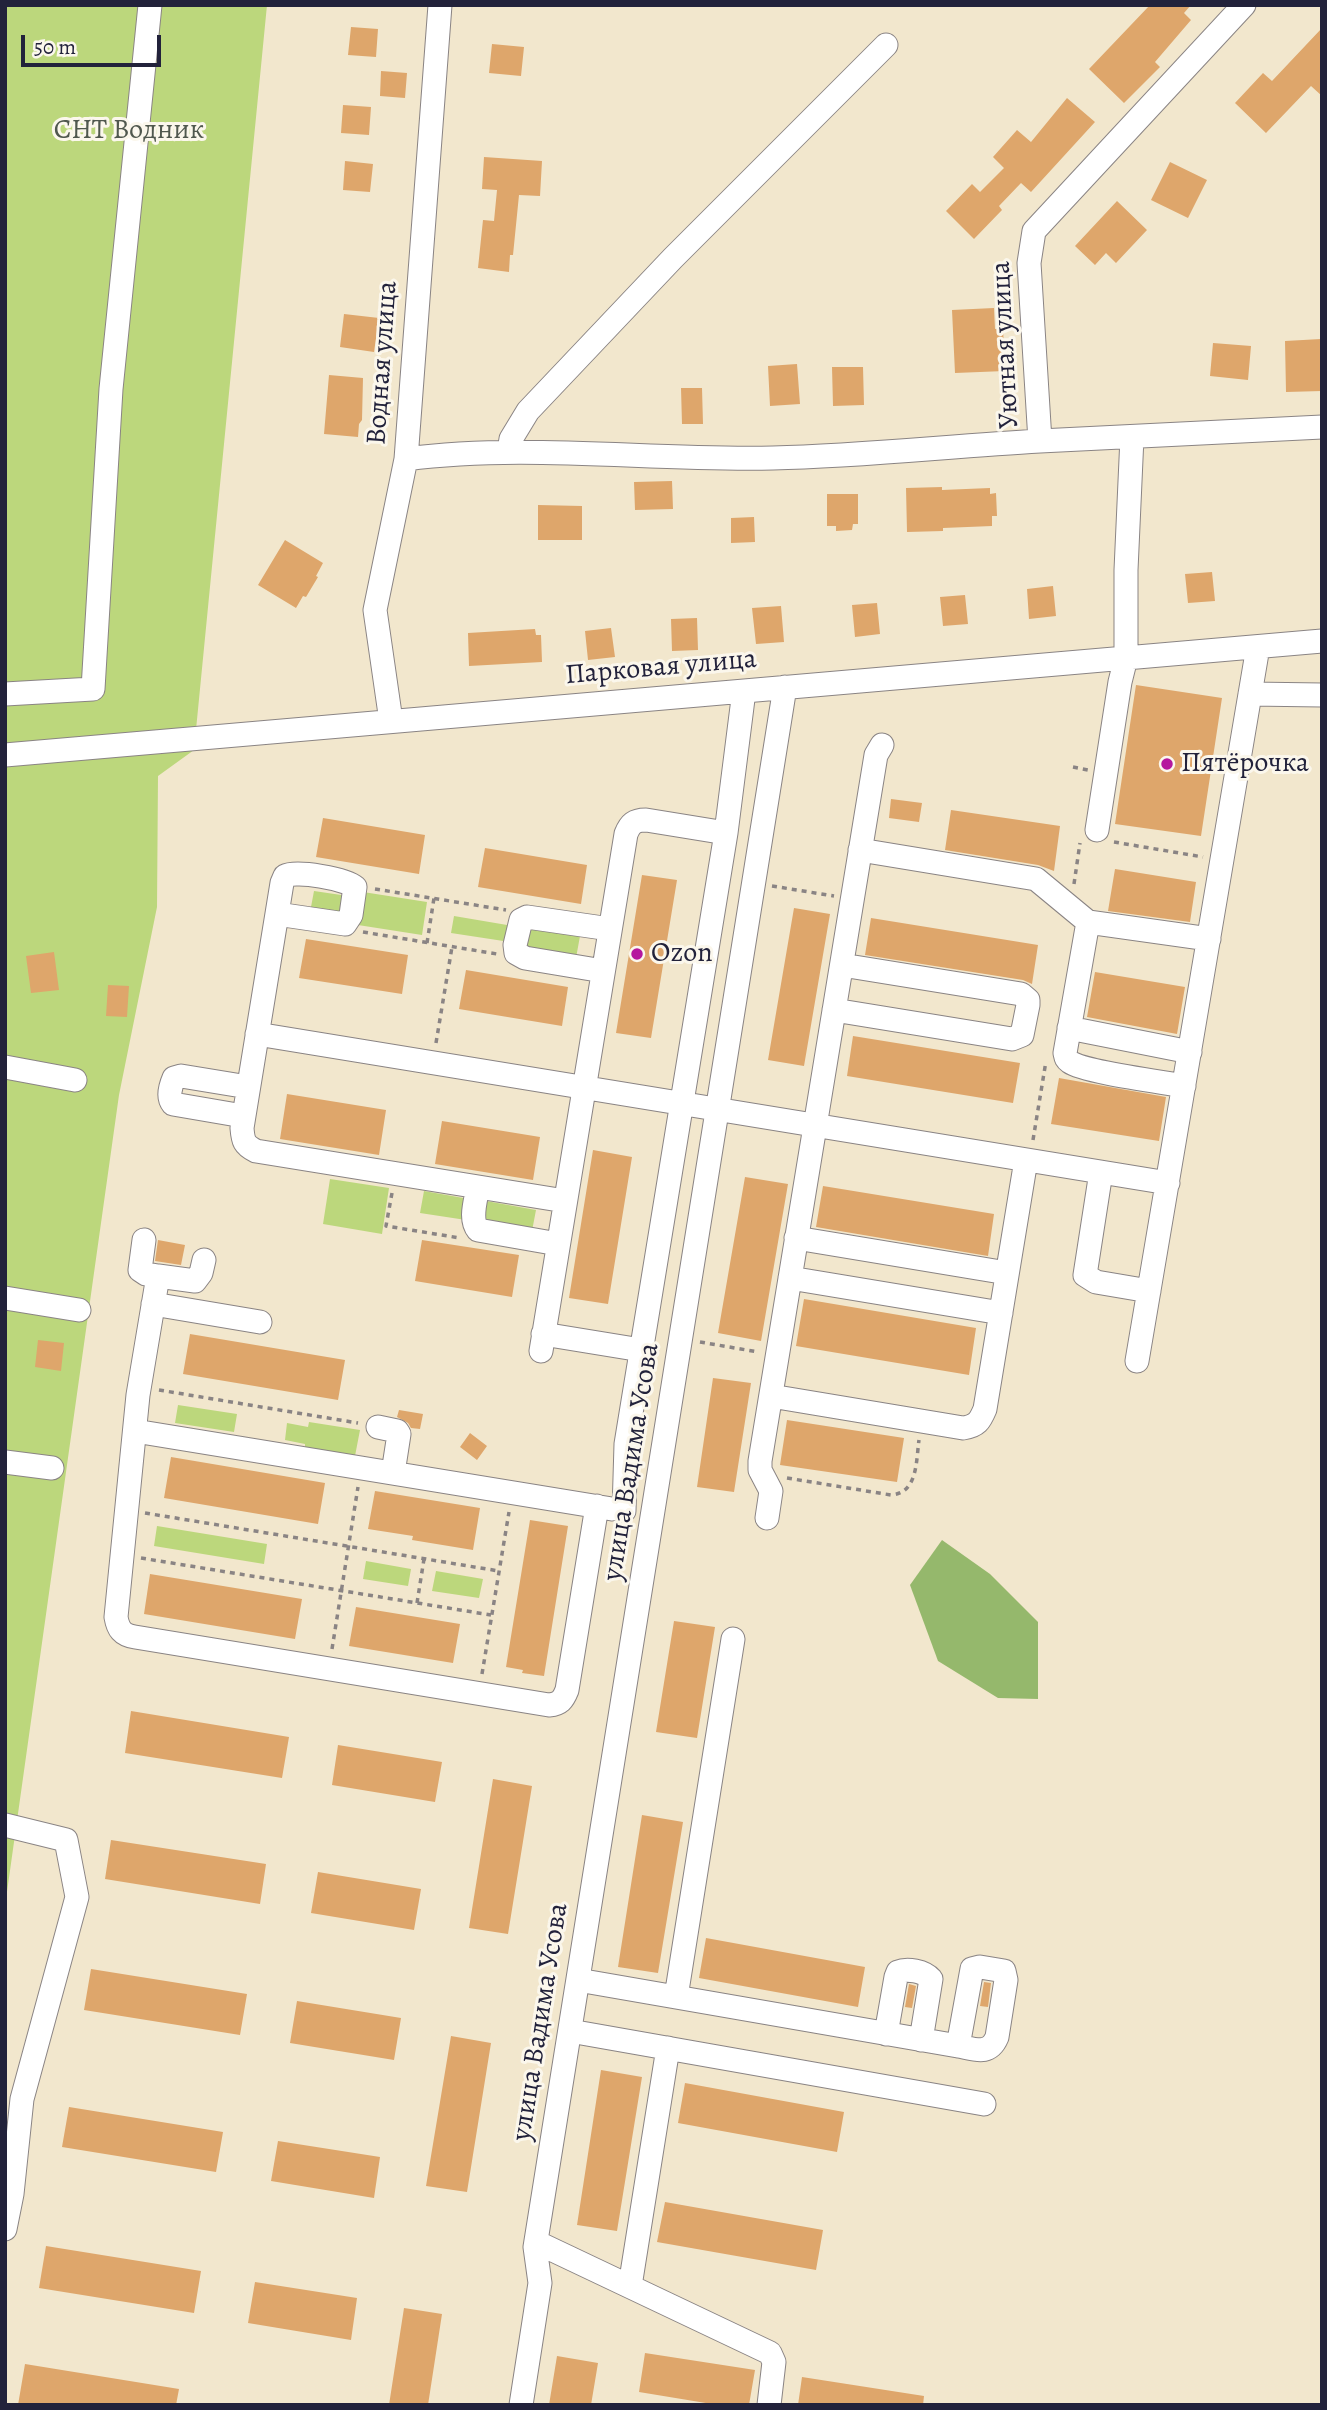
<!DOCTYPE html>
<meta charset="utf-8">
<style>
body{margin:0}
#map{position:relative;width:1327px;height:2410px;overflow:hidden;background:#f2e7cd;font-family:Alegreya,serif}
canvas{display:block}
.frame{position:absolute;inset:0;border:7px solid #22223b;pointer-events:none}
.scale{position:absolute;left:21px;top:35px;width:140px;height:32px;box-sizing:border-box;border:4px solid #22223b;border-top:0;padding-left:9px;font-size:21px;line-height:24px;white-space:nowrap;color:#22223b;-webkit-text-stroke:5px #fbf7ec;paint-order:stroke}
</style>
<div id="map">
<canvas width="1327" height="2410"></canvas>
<div class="frame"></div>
<div class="scale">50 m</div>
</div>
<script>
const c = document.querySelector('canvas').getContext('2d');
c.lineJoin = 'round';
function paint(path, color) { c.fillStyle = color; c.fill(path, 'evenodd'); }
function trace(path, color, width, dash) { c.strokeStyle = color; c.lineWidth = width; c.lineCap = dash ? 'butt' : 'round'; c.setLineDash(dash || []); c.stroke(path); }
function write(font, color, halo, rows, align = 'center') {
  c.font = font + ' Alegreya,serif'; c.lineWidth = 6; c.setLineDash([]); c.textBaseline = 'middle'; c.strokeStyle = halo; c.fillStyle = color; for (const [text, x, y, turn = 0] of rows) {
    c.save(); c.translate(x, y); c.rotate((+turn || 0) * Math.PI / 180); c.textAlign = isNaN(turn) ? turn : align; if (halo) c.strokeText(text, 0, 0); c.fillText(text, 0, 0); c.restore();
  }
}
const green = new Path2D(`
 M 5,5 L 267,5 L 194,750 L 158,776 L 157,907 L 119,1095 L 5,1906 Z
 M 314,891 L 348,896 L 346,913 L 311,907 Z
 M 363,892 L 427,902 L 422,935 L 358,925 Z
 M 454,916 L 513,926 L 510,942 L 451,933 Z
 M 530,928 L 580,936 L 576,958 L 526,950 L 525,932 Z
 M 330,1179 L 389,1188 L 382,1234 L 323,1224 Z
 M 424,1191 L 469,1199 L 466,1220 L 420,1213 Z
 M 486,1201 L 536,1210 L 532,1231 L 483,1223 Z
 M 178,1405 L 237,1414 L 234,1432 L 175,1423 Z
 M 309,1422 L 360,1430 L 355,1456 L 305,1447 L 305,1444 L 285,1440 L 287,1423 L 308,1427 Z
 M 157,1526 L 267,1544 L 264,1564 L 154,1546 Z
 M 366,1561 L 411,1569 L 408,1586 L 363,1579 Z
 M 436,1571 L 483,1579 L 479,1598 L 432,1591 Z`);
const forest = new Path2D(`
 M 942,1540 L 990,1574 L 1038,1622 L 1038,1699 L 998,1698 L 938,1661 L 910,1585 Z`);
const building = new Path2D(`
 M 1150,5 L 1191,5 L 1184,13 L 1191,20 L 1155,62 L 1160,67 L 1124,103 L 1089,69 Z
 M 351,27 L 378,29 L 376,57 L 348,55 Z
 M 1322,28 L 1322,96 L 1311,86 L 1266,133 L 1235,103 L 1263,73 L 1272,81 Z
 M 492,44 L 524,47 L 521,76 L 489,73 Z
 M 381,71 L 407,73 L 405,98 L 380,96 Z
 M 1067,98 L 1095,122 L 1031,192 L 1021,183 L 999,206 L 1002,210 L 974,239 L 946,211 L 972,184 L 980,192 L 1004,168 L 993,157 L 1017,130 L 1031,142 Z
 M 343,105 L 371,107 L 369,135 L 341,133 Z
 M 484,157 L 542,161 L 540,196 L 519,195 L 513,255 L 510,255 L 509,272 L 478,268 L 483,220 L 494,221 L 497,190 L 482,189 Z
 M 345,161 L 373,164 L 370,192 L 343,190 Z
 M 1170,162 L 1207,180 L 1188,218 L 1151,200 Z
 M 1117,201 L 1147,230 L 1116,263 L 1106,253 L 1095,265 L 1075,246 Z
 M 994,308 L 995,329 L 1003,328 L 1005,371 L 955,373 L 952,310 Z
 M 344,314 L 379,318 L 374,352 L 340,347 Z
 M 1321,339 L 1322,391 L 1286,392 L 1285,341 Z
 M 1213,343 L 1251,346 L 1248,380 L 1210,376 Z
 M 797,364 L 800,404 L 770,406 L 768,366 Z
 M 832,367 L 863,367 L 864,405 L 833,406 Z
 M 329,375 L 363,378 L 362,420 L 359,424 L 358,437 L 324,434 Z
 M 681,388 L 702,388 L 703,424 L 682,424 Z
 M 672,481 L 673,509 L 635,510 L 634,482 Z
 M 942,487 L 942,490 L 990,488 L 990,494 L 996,493 L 997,516 L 992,516 L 992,526 L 943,528 L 943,531 L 907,532 L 906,488 Z
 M 827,494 L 858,494 L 858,524 L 853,524 L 852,530 L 836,531 L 836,526 L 827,526 Z
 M 538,505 L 582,506 L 582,540 L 538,540 Z
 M 754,517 L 755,542 L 731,543 L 731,518 Z
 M 285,540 L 323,563 L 316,576 L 318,577 L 306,597 L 303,596 L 296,608 L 258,585 Z
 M 1212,572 L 1215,601 L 1188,603 L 1185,574 Z
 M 1053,586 L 1056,616 L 1029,619 L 1027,589 Z
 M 965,595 L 968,624 L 943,626 L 940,597 Z
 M 877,603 L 880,634 L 855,637 L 852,605 Z
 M 781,606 L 784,642 L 756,644 L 752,608 Z
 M 697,618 L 698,650 L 672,651 L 671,619 Z
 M 611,628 L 615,657 L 588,660 L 585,631 Z
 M 535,629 L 536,635 L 541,635 L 542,662 L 469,666 L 468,633 Z
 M 1136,685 L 1222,698 L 1201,836 L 1115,824 Z
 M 891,799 L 922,803 L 919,822 L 889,818 Z
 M 951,810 L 1060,826 L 1054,871 L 1038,865 L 945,850 Z
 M 323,818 L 425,835 L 419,874 L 316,857 Z
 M 485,848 L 587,865 L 581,904 L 478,887 Z
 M 1115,869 L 1196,882 L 1190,922 L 1108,911 Z
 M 642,875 L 677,880 L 651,1038 L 616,1033 Z
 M 794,908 L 830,914 L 804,1066 L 768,1060 Z
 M 871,918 L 1038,945 L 1032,984 L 1023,980 L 865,955 Z
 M 306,939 L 408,955 L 402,994 L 299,978 Z
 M 54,952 L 59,990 L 31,993 L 26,956 Z
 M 466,970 L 568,987 L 562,1026 L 459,1009 Z
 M 1095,972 L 1185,987 L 1177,1034 L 1087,1017 Z
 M 108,985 L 129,986 L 127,1017 L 106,1016 Z
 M 853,1036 L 1020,1063 L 1013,1103 L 847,1076 Z
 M 1059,1078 L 1166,1097 L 1159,1141 L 1051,1124 Z
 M 287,1094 L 386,1110 L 379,1155 L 280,1139 Z
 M 442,1121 L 540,1137 L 533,1180 L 435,1164 Z
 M 593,1150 L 632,1157 L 608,1304 L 569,1298 Z
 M 745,1177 L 788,1184 L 761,1341 L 718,1333 Z
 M 823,1186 L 994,1214 L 988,1256 L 816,1227 Z
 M 158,1240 L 185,1245 L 181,1265 L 155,1261 Z
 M 422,1240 L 519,1255 L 512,1297 L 415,1281 Z
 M 804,1299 L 976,1328 L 969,1375 L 796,1346 Z
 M 190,1334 L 345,1360 L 338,1400 L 183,1374 Z
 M 38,1340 L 64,1343 L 61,1371 L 35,1367 Z
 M 713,1378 L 751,1383 L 734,1492 L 697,1487 Z
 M 399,1410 L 423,1414 L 420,1429 L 411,1428 L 408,1423 L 397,1417 Z
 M 787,1420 L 904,1438 L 897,1482 L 780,1465 Z
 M 470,1433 L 487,1446 L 477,1460 L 460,1447 Z
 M 171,1457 L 325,1483 L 318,1524 L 164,1498 Z
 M 375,1491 L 480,1508 L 473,1550 L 412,1540 L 413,1536 L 368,1529 Z
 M 530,1520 L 568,1526 L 544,1676 L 522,1673 L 523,1670 L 506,1667 Z
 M 150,1574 L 302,1599 L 295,1639 L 144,1614 Z
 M 356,1607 L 460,1624 L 453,1663 L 349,1646 Z
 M 674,1621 L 715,1627 L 697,1738 L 656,1732 Z
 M 131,1711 L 289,1737 L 282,1778 L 125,1753 Z
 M 338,1745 L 442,1762 L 435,1802 L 332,1785 Z
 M 493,1779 L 532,1786 L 508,1934 L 469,1928 Z
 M 642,1815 L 683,1822 L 658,1973 L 618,1967 Z
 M 111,1840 L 266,1864 L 260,1904 L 105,1879 Z
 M 318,1872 L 421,1889 L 414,1930 L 311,1913 Z
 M 706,1938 L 865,1967 L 858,2007 L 699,1978 Z
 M 91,1969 L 247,1994 L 240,2035 L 84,2010 Z
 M 984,1982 L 991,1983 L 988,2007 L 980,2006 Z
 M 909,1984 L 916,1986 L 912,2008 L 905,2007 Z
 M 297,2001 L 401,2018 L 394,2060 L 290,2043 Z
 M 451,2036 L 491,2043 L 467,2192 L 426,2186 Z
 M 601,2070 L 642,2077 L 617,2231 L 577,2225 Z
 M 685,2083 L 844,2112 L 837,2152 L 678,2123 Z
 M 69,2107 L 223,2132 L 216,2172 L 62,2147 Z
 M 278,2141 L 380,2157 L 374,2198 L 271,2181 Z
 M 665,2202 L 823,2230 L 816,2270 L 657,2242 Z
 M 46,2246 L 201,2271 L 194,2313 L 39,2288 Z
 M 255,2282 L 357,2298 L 351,2340 L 248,2323 Z
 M 404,2308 L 442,2314 L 428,2405 L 389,2405 Z
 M 645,2353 L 755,2370 L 749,2405 L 718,2405 L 639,2392 Z
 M 557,2356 L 598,2363 L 591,2405 L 549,2405 Z
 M 25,2364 L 179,2389 L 176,2405 L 18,2405 Z
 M 802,2377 L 924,2396 L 923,2405 L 798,2405 Z`);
const path = new Path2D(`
 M 1073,767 L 1088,770
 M 1114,842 L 1203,857
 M 1074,884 L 1080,843
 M 772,886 L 834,896
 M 375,889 L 506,910
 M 363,932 L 497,954
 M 427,943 L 434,898
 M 436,1043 L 452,947
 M 1033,1140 L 1046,1061
 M 392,1193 L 386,1226 L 460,1238
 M 700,1342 L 758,1352
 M 159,1390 L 358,1423
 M 787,1478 L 891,1495 C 918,1493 916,1461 919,1440
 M 145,1513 L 499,1571
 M 141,1558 L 491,1615
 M 417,1603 L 424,1559
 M 332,1649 L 358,1487
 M 482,1674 L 509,1512`);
const minor = new Path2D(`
 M 1244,5 L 1034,231 L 1029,263 L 1040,441 L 1322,427
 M 509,451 L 511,439 L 528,411 L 673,258 L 886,45
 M 406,459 C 528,443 651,461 773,458 C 862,456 951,446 1040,441
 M 5,694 L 93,689 L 111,389 L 150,5
 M 1250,694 L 1322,695
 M 391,721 L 375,610 L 406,459 L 440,5
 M 5,755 L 1322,641
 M 1097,830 L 1120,682 L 1126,658 L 1126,570 L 1132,437
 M 860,850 L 1036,879 L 1088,922 L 1209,939
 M 277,914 L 345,924 L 351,915 L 355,887 C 346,879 296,870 285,876 L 282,883 L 242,1128 C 243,1141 244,1145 256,1151 L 565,1201
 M 1088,922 L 1065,1053 C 1066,1058 1066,1059 1070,1062 C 1084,1072 1163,1082 1184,1086
 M 603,971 L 525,958 L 516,953 L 515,945 L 521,920 L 527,917 L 610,929
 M 834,1010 L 1012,1039 L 1022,1035 L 1028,1005 L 1028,1000 L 1021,994 L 842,965
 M 1069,1028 L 1190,1052
 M 257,1034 L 1168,1183
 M 5,1067 L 75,1080
 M 243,1116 L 173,1104 C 167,1097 171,1085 174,1078 L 181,1076 L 248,1087
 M 1101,1172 L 1085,1275 L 1096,1282 L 1149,1291
 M 478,1187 C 476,1200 469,1219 478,1230 L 558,1244
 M 796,1238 L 1007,1273
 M 144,1240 L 140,1270 L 146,1274 L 158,1276
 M 204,1260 L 201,1273 L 195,1281 L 158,1276 L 138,1395 L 116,1617 C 118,1629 122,1635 135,1637 L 549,1705 C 560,1704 563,1700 567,1690 L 597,1506
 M 790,1278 L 1001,1313
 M 5,1298 L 79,1310
 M 153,1304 L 260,1322
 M 543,1334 L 641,1350
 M 541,1351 L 626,834 C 630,824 634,820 646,820 L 726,833
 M 1137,1361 L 1258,647
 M 771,1396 L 963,1428 C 977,1426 980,1421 985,1409 L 1026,1160
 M 378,1427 L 397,1431 L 399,1434 L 393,1473
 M 135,1431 L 612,1509
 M 5,1462 L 52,1468
 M 624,1511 L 626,1444 L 726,833 L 744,691
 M 767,1518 L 771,1491 L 760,1470 L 760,1461 L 876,755 L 882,745
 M 5,1825 L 66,1840 L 77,1897 L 22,2099 L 12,2194 L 5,2229
 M 578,1980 L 958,2046 C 975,2049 989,2056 997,2037 L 1006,1980 L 1004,1971 L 980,1967 L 972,1969 L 958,2046
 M 676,1997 L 733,1639
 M 570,2031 L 984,2104
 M 886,2034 L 896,1977 L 898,1972 C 907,1968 924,1971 931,1979 L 921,2040
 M 536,2242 L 770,2353 L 774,2362 L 769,2405
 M 630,2286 L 668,2048
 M 521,2405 L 540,2283 L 535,2247 L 785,687`);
const markers = [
 [1167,764,7,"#b5179e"],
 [637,954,7,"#b5179e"]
];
const parkNames = [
 ["СНТ Водник",129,131]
];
const streetNames = [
 ["Уютная улица",1006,345,-93],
 ["Водная улица",383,363,-86],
 ["Парковая улица",661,668,-5],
 ["улица Вадима Усова",632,1462,-81],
 ["улица Вадима Усова",541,2022,-81]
];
const poiNames = [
 ["Пятёрочка",1181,764],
 ["Ozon",651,954]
];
paint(green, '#bcd77c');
paint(forest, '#95b86c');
paint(building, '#dea66b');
trace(minor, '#8a8484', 25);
trace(path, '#8a8484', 3.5, [5, 5]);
trace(minor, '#fff', 23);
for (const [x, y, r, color] of markers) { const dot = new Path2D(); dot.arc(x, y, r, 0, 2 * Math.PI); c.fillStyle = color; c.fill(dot); trace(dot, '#fbf7ec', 2.5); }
write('28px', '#50584e', '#fbf7ec', parkNames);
write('28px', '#22223b', '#fbf7ec', streetNames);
write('28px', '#22223b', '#fbf7ec', poiNames, 'left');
</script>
